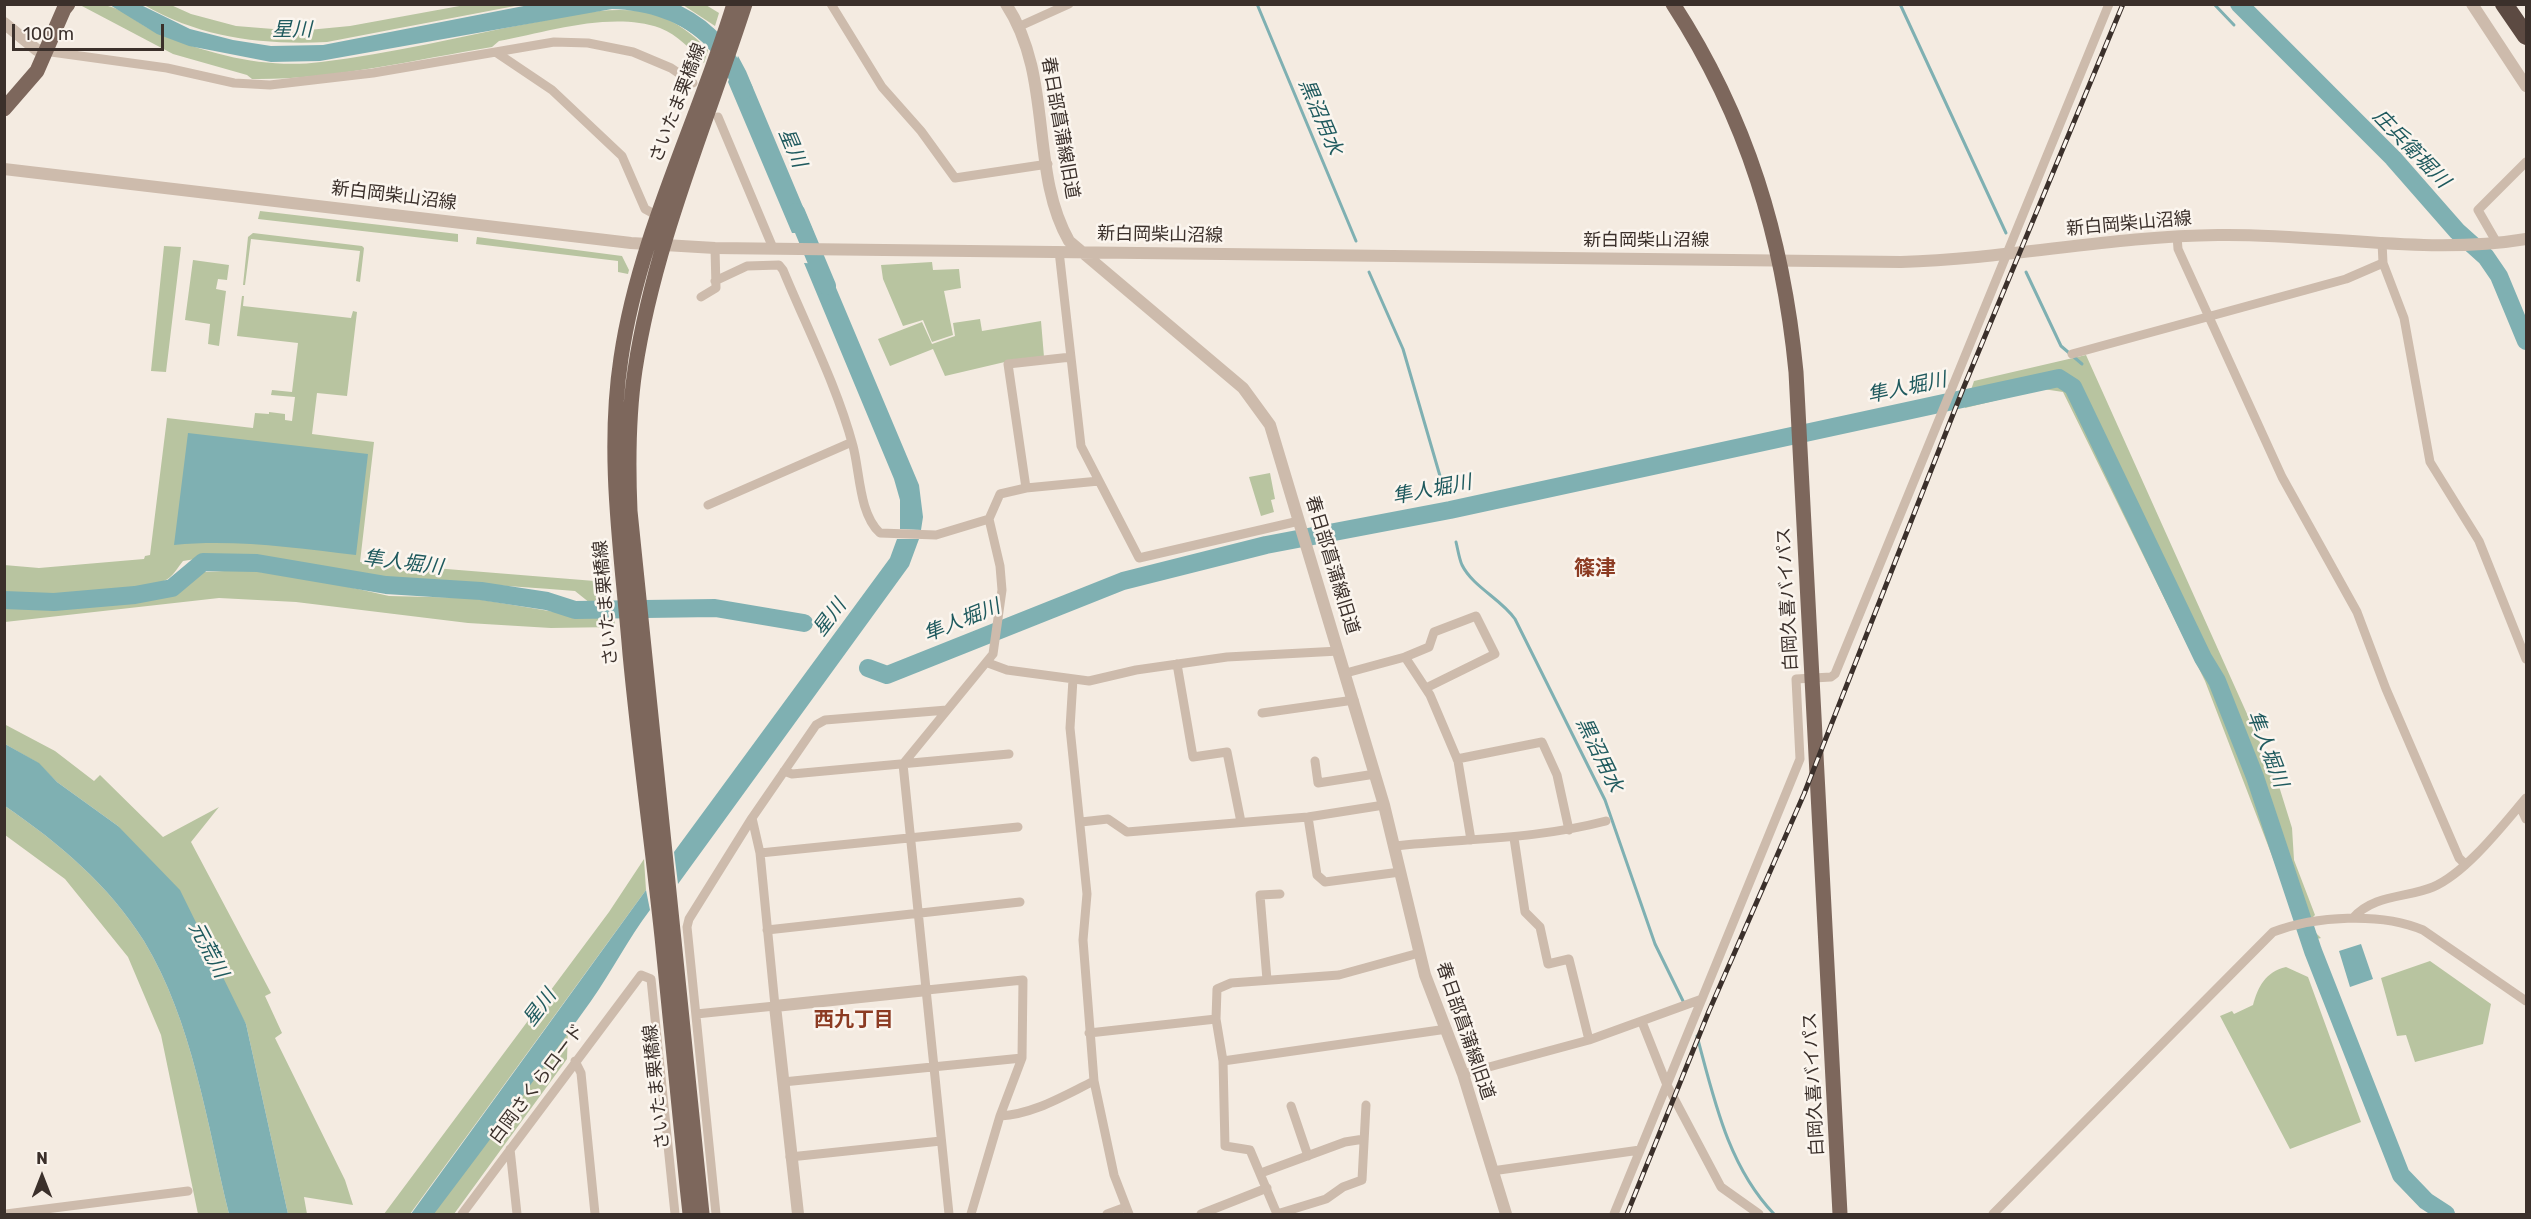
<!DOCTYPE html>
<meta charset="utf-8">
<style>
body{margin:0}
#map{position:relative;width:2531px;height:1219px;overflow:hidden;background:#f4ebe1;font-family:Rubik,sans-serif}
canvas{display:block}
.frame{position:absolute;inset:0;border:6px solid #3b302b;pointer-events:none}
.north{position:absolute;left:12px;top:1147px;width:60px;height:60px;-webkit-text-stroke:4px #fbf5ee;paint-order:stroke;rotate:0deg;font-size:16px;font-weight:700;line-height:24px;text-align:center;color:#3b302b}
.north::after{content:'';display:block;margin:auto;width:21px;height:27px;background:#3b302b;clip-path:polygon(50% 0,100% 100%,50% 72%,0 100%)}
.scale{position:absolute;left:12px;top:24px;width:152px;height:27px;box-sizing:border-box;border:3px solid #3b302b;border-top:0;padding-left:8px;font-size:18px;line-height:21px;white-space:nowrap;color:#3b302b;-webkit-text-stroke:4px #fbf5ee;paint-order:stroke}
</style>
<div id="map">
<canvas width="2531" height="1219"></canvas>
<div class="frame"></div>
<div class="north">N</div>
<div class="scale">100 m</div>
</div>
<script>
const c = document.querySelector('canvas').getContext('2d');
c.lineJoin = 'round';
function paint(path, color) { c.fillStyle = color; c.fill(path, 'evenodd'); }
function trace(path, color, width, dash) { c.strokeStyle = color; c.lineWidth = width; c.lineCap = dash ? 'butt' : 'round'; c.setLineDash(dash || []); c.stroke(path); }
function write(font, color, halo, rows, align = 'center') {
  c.font = font + ' Rubik,"Noto Sans JP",sans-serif'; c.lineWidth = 5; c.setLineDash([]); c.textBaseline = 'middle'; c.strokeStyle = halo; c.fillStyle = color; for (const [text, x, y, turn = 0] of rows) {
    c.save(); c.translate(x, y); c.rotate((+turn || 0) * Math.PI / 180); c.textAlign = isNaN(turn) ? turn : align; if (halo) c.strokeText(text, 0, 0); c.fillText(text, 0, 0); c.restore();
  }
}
const green = new Path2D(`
 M 80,5 C 123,0 127,20 162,35 C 212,55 267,69 321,62 C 391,54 461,36 531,23 C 569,16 617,3 656,15 C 676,21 694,35 708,50 L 704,63 C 691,50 678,35 660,28 C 611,11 548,32 499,41 L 492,47 C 413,60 332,80 252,79 L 247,75 L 173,54 Z
 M 144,5 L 171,5 L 191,14 L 236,26 L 298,31 L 350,26 L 465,5 L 520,5 L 327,42 C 262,45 201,38 144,5 Z
 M 683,5 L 706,5 L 719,13 L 715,26 Z
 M 260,211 L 458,234 L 458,242 L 258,219 Z
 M 253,233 L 362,246 L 364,248 L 360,282 L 356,281 L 360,251 L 251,239 L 245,285 L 243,285 L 248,237 Z
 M 477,237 L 622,256 L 629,270 L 628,274 L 618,272 L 618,261 L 476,244 Z
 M 164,246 L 181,247 L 166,372 L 151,371 Z
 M 193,260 L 229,265 L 227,280 L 218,279 L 216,289 L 226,291 L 219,346 L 208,344 L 210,324 L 185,320 Z
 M 932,262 L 933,270 L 959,269 L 961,288 L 944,291 L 953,335 L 932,342 L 923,320 L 903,326 L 883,279 L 881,265 Z
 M 242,296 L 244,296 L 243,306 L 351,318 L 353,311 L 357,312 L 347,396 L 317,393 L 312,434 L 374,442 L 360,562 L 607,582 L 613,603 L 590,603 L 575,591 C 499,585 422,581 346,573 C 287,566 244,550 183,561 C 178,567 172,578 164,581 C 126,598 47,598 5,594 L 4,565 L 39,568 L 144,559 L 145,556 L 150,555 L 167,418 L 253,428 L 255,413 L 269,414 L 269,412 L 285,414 L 285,420 L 292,421 L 295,397 L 271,395 L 272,390 L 292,392 L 298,343 L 237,336 Z
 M 980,319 L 982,331 L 1041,321 L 1044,357 L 1009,361 L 945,376 L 933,349 L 890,366 L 878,339 L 922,322 L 932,344 L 955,336 L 953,323 Z
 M 2086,355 L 2278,783 L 2292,828 L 2294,860 L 2315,915 L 2312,918 L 2314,931 L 2321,938 L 2305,942 L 2205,681 L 2063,392 L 2043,389 L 1965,408 L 1974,381 Z
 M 1270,473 L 1275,499 L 1271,500 L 1274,512 L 1261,516 L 1249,477 Z
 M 244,570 L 309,578 L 389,596 L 471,598 L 573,615 L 614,614 L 615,627 L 551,628 L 468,623 L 296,602 L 219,598 L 5,622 L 5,604 L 22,602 L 52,607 L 141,600 L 174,590 L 204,572 Z
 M 4,724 L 55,751 L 94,781 L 100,775 L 163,837 L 219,807 L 191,842 L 271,993 L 265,996 L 282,1033 L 275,1038 L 345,1180 L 353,1205 L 304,1197 L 307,1214 L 288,1214 L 246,1024 L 118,826 L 57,782 L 38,763 L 5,744 Z
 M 5,806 C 59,843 109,885 144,941 C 193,1022 207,1124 229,1214 L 198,1214 L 161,1035 L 128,957 L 65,879 L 5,835 Z
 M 644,859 L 646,890 L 410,1214 L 384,1214 L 609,912 Z
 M 2430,961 L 2491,1004 L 2483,1044 L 2415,1062 L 2406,1035 L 2397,1036 L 2381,978 Z
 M 2286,967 L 2308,977 L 2361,1122 L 2290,1149 L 2220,1016 L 2232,1011 L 2234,1014 L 2253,1005 C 2258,987 2265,972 2286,967 Z
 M 568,1029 L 567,1059 L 454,1214 L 432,1214 Z`);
const water = new Path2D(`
 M 534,4 L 675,5 L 714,29 L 708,47 C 683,21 647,10 612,9 L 320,61 L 271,62 L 189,46 L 157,34 L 110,5 L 141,5 L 190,29 L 233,40 L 271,46 L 323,45 Z
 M 738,56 L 746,71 L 814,233 L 792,233 L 728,82 Z
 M 804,263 L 826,264 L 919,485 L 923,517 L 921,530 L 900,529 L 900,500 L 894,479 Z
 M 188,433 L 368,454 L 356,555 C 295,548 235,539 174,545 Z
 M 897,539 L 919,539 L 909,566 L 678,884 L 674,852 L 890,558 Z
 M 5,744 L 39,763 L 57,782 L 118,826 L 180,890 L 246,1024 L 288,1214 L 229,1214 C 207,1124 193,1022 144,941 C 109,885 59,843 5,806 Z
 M 646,890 L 650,910 C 628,939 612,971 591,1001 C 540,1073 487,1144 434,1214 L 411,1214 Z
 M 2361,944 L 2373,979 L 2350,987 L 2339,951 Z`);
const stream = new Path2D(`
 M 1257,4 L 1356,241
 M 1900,4 L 2006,233
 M 2214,4 L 2234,25
 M 1369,272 L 1403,349 L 1440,476
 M 2026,272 L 2061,346 L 2082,364
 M 1456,542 C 1458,550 1459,558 1462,565 C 1473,587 1501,599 1515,619 L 1605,800 L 1655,944 L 1683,1001
 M 1697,1036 C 1714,1099 1728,1166 1774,1214`);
const river = new Path2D(`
 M 653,4 C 702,21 723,44 744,90
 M 2239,4 L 2393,158 L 2457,231 L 2486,257 L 2499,276 L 2526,341
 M 796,212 L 827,286
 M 4,600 L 54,602 L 135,595 L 172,588 L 203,562 L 257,563 L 386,585 L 481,591 L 547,601 L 575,610 L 715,608 L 804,623
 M 868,668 L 887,675 L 1123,581 L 1266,545 L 1450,510 L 2059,378 L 2073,387 L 2203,658 L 2217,681 L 2255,777 L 2313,951 L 2401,1175 L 2426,1201 L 2446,1214`);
const minor = new Path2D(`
 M 831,4 L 882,87 L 921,131 L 955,178 L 1048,164
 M 1018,27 L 1069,4
 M 44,51 L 167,68 L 234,83 L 270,85 L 373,73 L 554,42 L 588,43 L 633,52 L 671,68 L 693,83
 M 497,53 L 552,90 L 622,156 L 645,209 L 658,216
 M 718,117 L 773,248
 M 2177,236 L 2178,249 L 2282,477 L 2357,612 L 2386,689 L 2459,858 L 2465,864
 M 2382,242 L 2383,263 L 2404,318 L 2430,462 L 2479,541 L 2526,659
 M 2497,243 L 2478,210 L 2526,162
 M 1059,251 L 1081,446 L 1139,558 L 1299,521
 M 715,281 L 747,266 L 779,265 L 783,270 C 807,328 837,386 853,446 C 860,472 859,514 880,533 L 936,535 L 989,519
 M 701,297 L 716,288 L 715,248
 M 2072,354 L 2346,279 L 2383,263
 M 1026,488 L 1008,364 L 1071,357
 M 708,505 L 852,442
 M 1405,657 L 1430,695 L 1458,761 L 1471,840
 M 988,663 L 1007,670 L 1089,681 L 1136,670 L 1227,657 L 1339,651
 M 1177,664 L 1193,757 L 1227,752 L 1241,822
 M 1346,673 L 1405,657 L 1429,647 L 1434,632 L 1476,616 L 1495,654 L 1426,688
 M 1262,713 L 1354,700
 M 1457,759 L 1542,742 L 1557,775 L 1569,830
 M 1315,761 L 1318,783 L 1375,774
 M 784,771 L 792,774 L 1009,754
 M 2520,806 L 2526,819
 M 1308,817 L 1317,875 L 1325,882 L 1400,872
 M 1081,822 L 1108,819 L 1127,832 L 1308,817 L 1384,805
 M 1514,838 L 1525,912 L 1540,927 L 1548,964 L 1569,959 L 1589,1040
 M 1394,846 C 1467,838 1533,840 1606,821
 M 760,853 L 1018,827
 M 2353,918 C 2374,894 2407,898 2433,887 C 2466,873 2503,825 2526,798
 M 767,930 L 1020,902
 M 1267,980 L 1260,895 L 1280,894
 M 927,990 L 1023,980 L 1022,1058 L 1000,1116 L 971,1214
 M 696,1014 L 775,1006 L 760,853 L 752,818
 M 1216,1019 L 1217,989 L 1231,983 L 1339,975 L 1419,953
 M 1642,1022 L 1667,1085 L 1721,1187 L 1759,1214
 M 1089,1033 L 1216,1019 L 1223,1061 L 1447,1029
 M 575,1061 L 581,1073 L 595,1214
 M 1223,1061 L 1225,1146 L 1250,1150 L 1277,1214
 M 1463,1074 L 1589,1040 L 1702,999
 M 1094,1081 L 1114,1175 L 1129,1214
 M 783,1082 L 1022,1058
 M 1291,1106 L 1308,1156
 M 1000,1116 C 1034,1114 1063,1096 1094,1081 L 1083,940 L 1087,894 L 1070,728 L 1073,679
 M 510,1149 L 517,1214
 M 790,1157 L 941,1141
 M 1492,1171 L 1640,1150
 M 1261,1173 L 1345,1142 L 1364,1139
 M 6,1214 L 188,1191
 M 462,1214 L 641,975 L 651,979 L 675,1214
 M 716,1214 L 687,927 L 689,919 L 752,818 L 816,725 L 825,720 L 947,710
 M 949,1214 L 903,764 L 993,654 L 1002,590 L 1000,566 L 989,519 L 1000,494 L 1026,488 L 1099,481
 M 1107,1214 L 1126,1207
 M 1201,1214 L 1267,1188
 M 1277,1214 L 1326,1199 L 1343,1187 L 1362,1180 L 1366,1105
 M 1614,1214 L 1800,759 L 1796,679 L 1831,677 L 1835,674 L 2109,4
 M 1993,1214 L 2273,932 C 2315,916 2381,912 2423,930 L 2526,1001`);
const tertiary = new Path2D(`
 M 1006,4 C 1054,77 1029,171 1069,241 L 1243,388 L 1270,425 L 1384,805 L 1425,975 L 1463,1074 L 1506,1214
 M 2472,4 L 2526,86
 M 4,23 L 37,50 L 44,51
 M 4,169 L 631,243 L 715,248 L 1901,262 C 2008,259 2112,236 2218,235 C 2321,233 2425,256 2526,239
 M 798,1214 L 775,1006 L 927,990`);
const primary = new Path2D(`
 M 1673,4 C 1747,118 1783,237 1796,372 L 1840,1214
 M 4,109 L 37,71 L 64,9 L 68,4
 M 690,1214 C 680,1122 671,1030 662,937 C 652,843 639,749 630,654 C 622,556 606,456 621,358 C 639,235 698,122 734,4
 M 702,1214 L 630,511 C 628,464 628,417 635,370 C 654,244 706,125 745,4`);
const motorway = new Path2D(`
 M 2504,4 L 2526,36`);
const rail = new Path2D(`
 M 1627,1214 L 1709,1011 L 1804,794 L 1963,389 L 2123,4`);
const streetNames = [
 ["さいたま栗橋線",678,103,-69],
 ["春日部菖蒲線旧道",1060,128,80],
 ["新白岡柴山沼線",394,196,7],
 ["新白岡柴山沼線",2129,224,-5],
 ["新白岡柴山沼線",1160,235,1],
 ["新白岡柴山沼線",1646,241],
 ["春日部菖蒲線旧道",1332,565,73],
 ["白岡久喜バイパス",1788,599,-93],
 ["さいたま栗橋線",606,603,-95],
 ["春日部菖蒲線旧道",1465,1031,71],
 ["白岡さくらロード",537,1084,-53],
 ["白岡久喜バイパス",1814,1084,-93],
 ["さいたま栗橋線",657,1087,-96]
];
const waterNames = [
 ["星川",292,30],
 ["黒沼用水",1320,117,67],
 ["星川",792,148,67],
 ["庄兵衛堀川",2411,149,46],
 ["隼人堀川",1907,388,-12],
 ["隼人堀川",1432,490,-11],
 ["隼人堀川",403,563,7],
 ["星川",830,618,-53],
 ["隼人堀川",962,621,-22],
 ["隼人堀川",2267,749,69],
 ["黒沼用水",1599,755,64],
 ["元荒川",208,950,62],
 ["星川",540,1008,-53]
];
const neighbourhoodNames = [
 ["西九丁目",854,1020]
];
const quarterNames = [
 ["篠津",1595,569]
];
paint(green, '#b8c4a0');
paint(water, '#7fb0b2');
trace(stream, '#7fb0b2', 3);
trace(river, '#7fb0b2', 18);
trace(minor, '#cdbbac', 9);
trace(tertiary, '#cdbbac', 12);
trace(primary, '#7d675c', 15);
trace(motorway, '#5c4a42', 18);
trace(rail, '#3b302b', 5);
trace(rail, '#fbf5ee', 3, [9]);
write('18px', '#3b302b', '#fbf5ee', streetNames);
write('italic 20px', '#1f5a5e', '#fbf5ee', waterNames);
write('bold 20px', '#8c3b22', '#fbf5ee', neighbourhoodNames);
write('bold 21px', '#8c3b22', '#fbf5ee', quarterNames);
</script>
